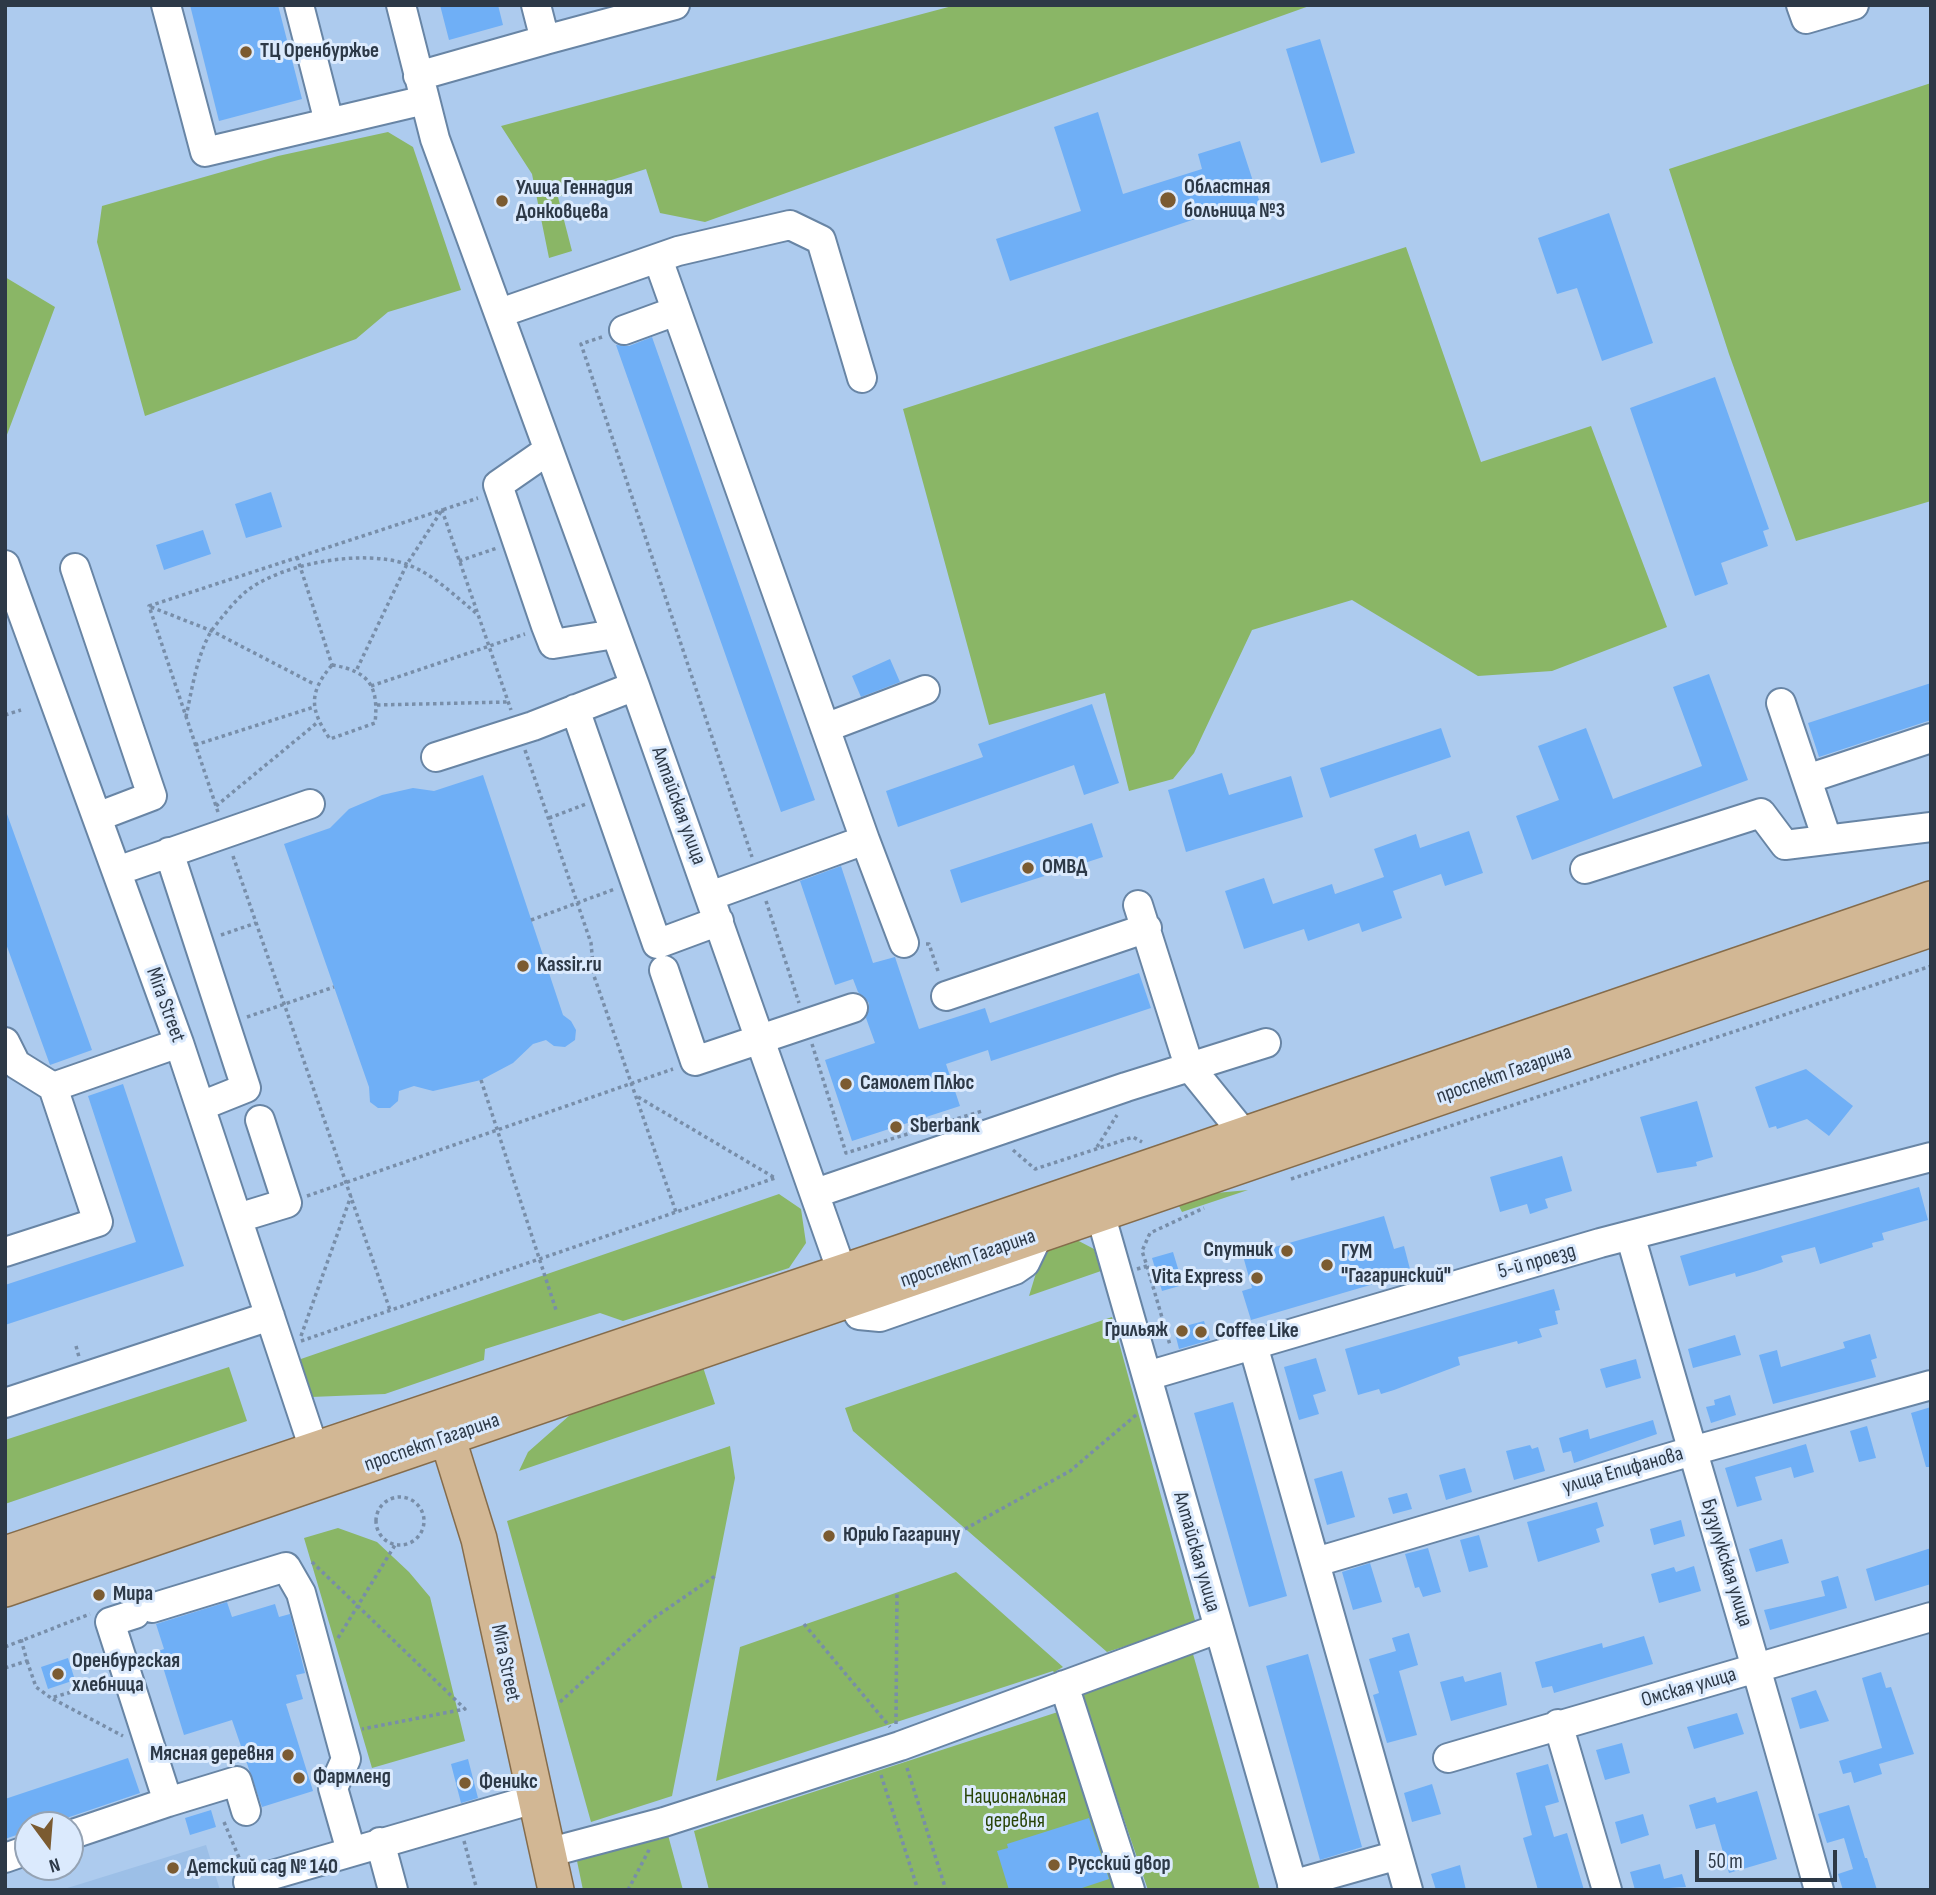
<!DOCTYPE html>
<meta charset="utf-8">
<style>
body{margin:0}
#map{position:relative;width:1936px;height:1895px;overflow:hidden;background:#adcbee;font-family:"Sofia Sans Condensed",sans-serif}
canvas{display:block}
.frame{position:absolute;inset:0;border:7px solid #2d3947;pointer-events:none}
.north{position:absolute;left:14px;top:1811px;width:70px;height:70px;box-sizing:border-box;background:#dbeafd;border:2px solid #95a3b4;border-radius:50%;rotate:164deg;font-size:19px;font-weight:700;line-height:28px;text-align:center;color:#2d3947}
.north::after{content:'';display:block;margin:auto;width:24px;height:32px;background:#7b5b31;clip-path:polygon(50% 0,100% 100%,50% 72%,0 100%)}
.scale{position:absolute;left:1695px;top:1850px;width:142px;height:32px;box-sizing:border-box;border:4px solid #2d3947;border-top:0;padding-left:9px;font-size:21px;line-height:24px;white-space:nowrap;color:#2d3947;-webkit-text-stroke:5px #dbeafd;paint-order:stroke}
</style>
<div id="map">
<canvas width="1936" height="1895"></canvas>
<div class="frame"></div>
<div class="north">N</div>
<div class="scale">50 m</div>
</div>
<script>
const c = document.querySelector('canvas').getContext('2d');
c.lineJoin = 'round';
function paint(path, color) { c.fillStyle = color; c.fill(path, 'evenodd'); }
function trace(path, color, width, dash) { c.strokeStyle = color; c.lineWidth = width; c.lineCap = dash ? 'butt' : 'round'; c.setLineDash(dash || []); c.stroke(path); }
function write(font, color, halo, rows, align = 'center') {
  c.font = font + ' "Sofia Sans Condensed",sans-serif'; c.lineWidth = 6; c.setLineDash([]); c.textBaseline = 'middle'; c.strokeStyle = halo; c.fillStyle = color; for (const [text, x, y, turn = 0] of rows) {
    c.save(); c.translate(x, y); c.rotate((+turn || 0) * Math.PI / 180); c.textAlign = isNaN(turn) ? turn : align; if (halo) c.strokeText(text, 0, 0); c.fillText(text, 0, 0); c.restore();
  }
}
const built = new Path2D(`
 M 206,1845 L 220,1890 L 61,1890 Z`);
const green = new Path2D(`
 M 956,5 L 1312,5 L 705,222 L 660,213 L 646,169 L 558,197 L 572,251 L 549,258 L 532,174 L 501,126 Z
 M 1931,83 L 1931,501 L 1796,541 L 1729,354 L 1669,169 Z
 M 388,132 L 413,147 L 461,290 L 388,312 L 356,339 L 145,416 L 97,242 L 102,206 L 278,156 Z
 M 1406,247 L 1481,462 L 1591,426 L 1667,627 L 1552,671 L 1478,676 L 1352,600 L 1252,630 L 1194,753 L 1173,779 L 1129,791 L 1105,693 L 989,725 L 903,409 Z
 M 5,277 L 55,307 L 5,440 Z
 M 1248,1190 L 1182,1212 L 1179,1206 L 1216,1193 Z
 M 779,1194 L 801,1209 L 806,1243 L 789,1268 L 623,1321 L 600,1313 L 485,1349 L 484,1360 L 385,1394 L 311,1397 L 298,1360 Z
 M 1075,1239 L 1094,1249 L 1101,1271 L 1029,1296 L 1043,1250 Z
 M 1112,1317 L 1196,1624 L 1107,1652 L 853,1431 L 845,1408 Z
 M 702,1364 L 715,1404 L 519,1471 L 528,1452 L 587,1400 Z
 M 229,1367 L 247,1421 L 5,1504 L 5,1440 Z
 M 730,1446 L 735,1478 L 672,1796 L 591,1822 L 507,1521 Z
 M 338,1528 L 377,1542 L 409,1572 L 430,1597 L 465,1741 L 372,1768 L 304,1538 Z
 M 956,1572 L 1063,1667 L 1056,1671 L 1064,1685 L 1053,1671 L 716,1781 L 740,1647 Z
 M 1193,1654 L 1260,1890 L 1148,1890 L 1080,1690 Z
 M 1067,1709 L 1123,1890 L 709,1890 L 694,1831 Z
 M 668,1835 L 683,1890 L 583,1890 L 577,1861 Z`);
const building = new Path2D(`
 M 190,5 L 278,5 L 302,99 L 219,121 Z
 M 440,5 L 498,5 L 503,25 L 449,40 Z
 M 1320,39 L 1355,153 L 1321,163 L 1286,49 Z
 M 1098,112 L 1123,194 L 1202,169 L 1198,154 L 1240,141 L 1261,206 L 1228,216 L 1225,209 L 1010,281 L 996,239 L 1081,211 L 1054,127 Z
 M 1609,213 L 1653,343 L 1602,361 L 1577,288 L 1557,294 L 1538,238 Z
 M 652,337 L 815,800 L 781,812 L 616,345 L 629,346 Z
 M 1715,377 L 1769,529 L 1763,531 L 1768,546 L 1721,563 L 1728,584 L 1695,596 L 1630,408 Z
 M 271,492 L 282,527 L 246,538 L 235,504 Z
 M 203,530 L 211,554 L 164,570 L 156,545 Z
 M 890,659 L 900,682 L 861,697 L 852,676 Z
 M 1709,674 L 1748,780 L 1532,860 L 1516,816 L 1559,800 L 1538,746 L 1586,728 L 1613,799 L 1702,766 L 1673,687 Z
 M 1931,683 L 1931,720 L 1819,757 L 1808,723 Z
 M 1092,704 L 1119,783 L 1084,795 L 1074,765 L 898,827 L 886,791 L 983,757 L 978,744 Z
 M 1441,728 L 1451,757 L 1330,798 L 1320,768 Z
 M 1222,773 L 1229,795 L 1291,776 L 1303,817 L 1186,852 L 1168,790 Z
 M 483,775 L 563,1015 L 571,1021 L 576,1030 L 575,1040 L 565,1047 L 554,1046 L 546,1040 L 533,1044 L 513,1063 L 481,1080 L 433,1091 L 414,1086 L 399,1091 L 398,1101 L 390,1108 L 378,1108 L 370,1102 L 369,1087 L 284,844 L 330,828 L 349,809 L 382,795 L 413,788 L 434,791 Z
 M 7,814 L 92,1050 L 50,1065 L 5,941 Z
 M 1092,823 L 1103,857 L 961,903 L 950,870 Z
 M 1469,831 L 1483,873 L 1445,886 L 1441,874 L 1393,891 L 1402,918 L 1362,932 L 1359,923 L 1308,941 L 1304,929 L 1244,949 L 1225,891 L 1264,878 L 1273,904 L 1332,884 L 1335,894 L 1384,877 L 1374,849 L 1416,834 L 1420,848 Z
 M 841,866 L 873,963 L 895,957 L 919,1029 L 985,1008 L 990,1023 L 1139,973 L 1151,1008 L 991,1061 L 988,1050 L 946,1064 L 960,1106 L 852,1141 L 825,1060 L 875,1043 L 866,1018 L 869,1003 L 858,992 L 853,979 L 835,985 L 800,881 Z
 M 1806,1069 L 1853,1106 L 1829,1136 L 1807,1119 L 1777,1129 L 1776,1126 L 1769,1128 L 1755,1087 Z
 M 123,1084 L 184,1266 L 5,1325 L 5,1285 L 136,1242 L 88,1096 Z
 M 1697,1101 L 1713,1157 L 1696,1162 L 1697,1166 L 1657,1173 L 1640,1117 Z
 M 1562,1156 L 1572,1191 L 1545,1199 L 1548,1208 L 1530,1214 L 1527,1204 L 1500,1212 L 1490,1177 Z
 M 1919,1187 L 1928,1220 L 1882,1233 L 1884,1240 L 1872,1243 L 1873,1247 L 1820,1264 L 1815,1247 L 1781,1256 L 1783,1262 L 1760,1270 L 1736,1277 L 1735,1273 L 1689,1286 L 1680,1256 Z
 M 1384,1216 L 1394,1249 L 1404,1246 L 1411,1273 L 1251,1320 L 1242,1291 L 1252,1288 L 1243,1256 Z
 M 1173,1252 L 1183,1285 L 1162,1291 L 1152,1258 Z
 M 1554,1289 L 1560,1310 L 1555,1311 L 1558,1324 L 1539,1329 L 1542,1337 L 1518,1344 L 1517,1341 L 1458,1357 L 1460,1365 L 1394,1390 L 1381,1394 L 1379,1389 L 1358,1395 L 1345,1349 Z
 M 1204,1321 L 1210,1340 L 1179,1349 L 1174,1329 Z
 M 1870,1334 L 1877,1358 L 1871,1360 L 1876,1377 L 1773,1404 L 1759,1355 L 1777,1350 L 1781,1367 L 1845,1348 L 1843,1342 Z
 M 1735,1335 L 1741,1355 L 1693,1368 L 1688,1349 Z
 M 1316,1358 L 1326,1391 L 1313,1395 L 1319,1414 L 1299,1420 L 1284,1367 Z
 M 1636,1359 L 1641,1378 L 1606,1388 L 1600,1369 Z
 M 1730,1395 L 1736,1415 L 1711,1423 L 1706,1407 L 1715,1405 L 1714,1400 Z
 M 1233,1402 L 1287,1596 L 1249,1607 L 1194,1413 Z
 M 1931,1407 L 1931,1467 L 1926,1467 L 1911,1413 Z
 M 1653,1420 L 1657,1434 L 1574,1463 L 1571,1451 L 1563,1453 L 1559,1438 L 1588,1429 L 1590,1439 Z
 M 1867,1426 L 1876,1458 L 1859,1462 L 1850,1431 Z
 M 1806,1444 L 1814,1472 L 1794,1478 L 1791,1467 L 1755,1477 L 1762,1500 L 1737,1507 L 1725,1468 Z
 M 1530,1445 L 1532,1449 L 1538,1447 L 1545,1471 L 1514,1480 L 1506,1451 Z
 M 1465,1468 L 1472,1492 L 1446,1500 L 1439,1475 Z
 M 1342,1471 L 1355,1517 L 1327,1525 L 1314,1479 Z
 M 1407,1493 L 1412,1509 L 1393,1514 L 1388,1498 Z
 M 1597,1502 L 1604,1526 L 1596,1529 L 1600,1542 L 1538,1562 L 1527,1522 Z
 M 1681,1520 L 1685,1536 L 1654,1545 L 1650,1529 Z
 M 1479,1535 L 1488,1567 L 1469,1572 L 1460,1540 Z
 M 1782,1539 L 1789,1563 L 1756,1572 L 1749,1549 Z
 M 1428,1548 L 1441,1592 L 1423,1597 L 1419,1587 L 1415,1588 L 1405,1554 Z
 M 1931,1548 L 1931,1584 L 1875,1601 L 1866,1569 Z
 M 1370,1563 L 1382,1602 L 1353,1610 L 1342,1572 Z
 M 1694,1566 L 1701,1591 L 1659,1603 L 1651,1574 L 1674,1567 L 1676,1572 Z
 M 1838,1576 L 1847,1608 L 1770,1630 L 1764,1610 L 1825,1596 L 1821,1581 Z
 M 227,1602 L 232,1617 L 275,1604 L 279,1617 L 290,1614 L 305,1673 L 296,1675 L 303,1699 L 286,1704 L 313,1791 L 262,1807 L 232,1720 L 184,1735 L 158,1651 L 164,1649 L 156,1624 Z
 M 1409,1633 L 1418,1665 L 1399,1671 L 1417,1735 L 1387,1743 L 1373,1695 L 1379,1693 L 1369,1659 L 1396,1651 L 1392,1638 Z
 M 1644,1636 L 1653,1664 L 1554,1693 L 1552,1686 L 1542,1688 L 1535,1662 L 1602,1643 L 1603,1648 Z
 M 1308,1654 L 1362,1847 L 1320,1860 L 1266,1666 Z
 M 68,1658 L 75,1680 L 48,1689 L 41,1667 Z
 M 1501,1672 L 1507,1705 L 1451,1721 L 1440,1682 L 1463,1676 L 1465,1682 Z
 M 1881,1672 L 1886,1688 L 1891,1687 L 1914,1754 L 1879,1764 L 1882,1774 L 1854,1783 L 1851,1772 L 1843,1774 L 1839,1761 L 1882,1748 L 1862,1678 Z
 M 1816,1690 L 1829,1721 L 1800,1729 L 1791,1698 Z
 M 1737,1713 L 1744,1734 L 1694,1749 L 1687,1727 Z
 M 1622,1743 L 1630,1773 L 1605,1780 L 1596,1750 Z
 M 128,1758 L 140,1793 L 46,1825 L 28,1825 L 28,1831 L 5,1839 L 5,1799 Z
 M 468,1759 L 478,1798 L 461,1803 L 451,1764 Z
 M 1548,1764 L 1559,1802 L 1545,1806 L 1554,1837 L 1567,1833 L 1584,1890 L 1538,1890 L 1523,1838 L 1532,1835 L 1516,1773 Z
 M 1432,1784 L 1441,1814 L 1412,1822 L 1404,1793 Z
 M 1757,1791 L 1777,1859 L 1729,1873 L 1715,1824 L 1696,1829 L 1689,1805 L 1715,1797 L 1717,1803 Z
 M 1849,1805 L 1865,1858 L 1867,1858 L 1877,1890 L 1843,1890 L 1838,1874 L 1853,1869 L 1844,1838 L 1827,1843 L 1818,1814 Z
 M 211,1810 L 216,1827 L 190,1835 L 185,1818 Z
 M 1643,1814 L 1649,1835 L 1621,1844 L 1615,1822 Z
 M 1089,1818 L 1109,1879 L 1076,1890 L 1009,1890 L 997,1851 L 1008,1848 L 1007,1844 Z
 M 1660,1864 L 1664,1879 L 1682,1874 L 1686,1887 L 1635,1890 L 1630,1872 Z
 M 1460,1865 L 1466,1890 L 1436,1890 L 1431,1874 Z`);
const path = new Path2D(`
 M 602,337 L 581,344 L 752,857
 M 297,557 L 332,665
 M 459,561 L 497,548
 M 151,607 L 212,631 L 314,684
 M 332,665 C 369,671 379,686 375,723 L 330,739 C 309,709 309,692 332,665 Z
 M 357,669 L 407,564 L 442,510 L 478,498
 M 371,686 L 525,634
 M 377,705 L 508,702
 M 5,715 L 21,710
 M 186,717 C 192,689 197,654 212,630 C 221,618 236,599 248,590 C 284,563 363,549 406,564 C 432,573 455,596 476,613
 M 195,745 L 314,707
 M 525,750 L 591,943 L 594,976 L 676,1212
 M 216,806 L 318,722
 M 218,812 L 149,606 L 442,510 L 511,710
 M 549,818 L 586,804
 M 233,856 L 390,1310
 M 766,901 L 799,1003
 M 531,920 L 615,889
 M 221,935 L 256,923
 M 926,944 L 929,944 L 939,974
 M 247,1017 L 334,987
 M 812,1044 L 846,1153 L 982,1111
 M 481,1080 L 557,1313
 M 638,1097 L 775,1178
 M 1097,1147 L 1117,1115
 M 1013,1150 L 1035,1169 L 1133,1137 L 1142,1142
 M 1291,1179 L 1931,966
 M 307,1196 L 673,1069
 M 1147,1266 L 1170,1345
 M 1137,1269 L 1147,1266 L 1142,1251 L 1150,1233 L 1204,1208
 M 301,1336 L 351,1196
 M 301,1341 L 775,1178
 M 76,1346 L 79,1357
 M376 1521a24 24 0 1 1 48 0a24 24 0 1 1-48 0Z
 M 965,1529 L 1070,1471 L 1136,1415
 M 312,1562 L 465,1709 L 362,1729
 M 804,1624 L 890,1727
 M 338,1638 L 395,1545
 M 5,1647 L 90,1614
 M 27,1661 L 36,1687 L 51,1698 L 105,1682
 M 5,1668 L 27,1661 L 21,1639
 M 53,1699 L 123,1736
 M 560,1702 L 651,1620 L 715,1576
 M 896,1724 L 897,1591
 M 907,1768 L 946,1890
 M 881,1775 L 918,1890
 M 224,1822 L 240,1860
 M 464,1841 L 477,1890
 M 628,1890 L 650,1848`);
const minor = new Path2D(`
 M 166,5 L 205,152 L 425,100
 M 299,5 L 329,122
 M 401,5 L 435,139 L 635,686 L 842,1272
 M 1801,5 L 1806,19 L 1854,5
 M 545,40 L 675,5
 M 418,76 L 545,40 L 536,5
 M 658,259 L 865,840
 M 500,313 L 678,251 L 790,225 L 821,240 L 862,378
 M 624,330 L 676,311
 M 547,451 L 498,485 L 546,626 L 553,644 L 615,634
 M 5,565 L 179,1043 L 314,1449
 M 75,568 L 152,796 L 97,817
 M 1781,703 L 1827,839
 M 575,709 L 657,944 L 719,921
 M 825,728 L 925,690
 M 436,757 L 533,726 L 635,686
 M 1807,779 L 1931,738
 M 169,852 L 246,1088 L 201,1106
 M 1585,869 L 1761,813 L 1785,845 L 1931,827
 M 117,871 L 310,804
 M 710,896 L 865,840 L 904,943
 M 1138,905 L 1189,1066 L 1244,1134
 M 664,970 L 695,1061 L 853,1008
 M 946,996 L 1147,928
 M 5,1042 L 16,1064 L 53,1087
 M 816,1193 L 1126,1087 L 1266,1043
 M 1100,1213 L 1294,1890
 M 238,1218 L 287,1203 L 260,1120
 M 1631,1238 C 1693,1455 1759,1672 1819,1890
 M 5,1252 L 98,1222 L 53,1087 L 179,1043
 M 851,1300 L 859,1315 L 880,1317 L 1015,1270 L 1025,1263 L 1039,1234
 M 1253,1345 L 1408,1890
 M 1147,1376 L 1600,1243 L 1931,1157
 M 5,1403 L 270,1316
 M 1316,1562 L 1692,1451 L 1931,1385
 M 152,1608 L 286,1567 L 301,1593 L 346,1759 L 333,1788 L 351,1851
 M 1064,1685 L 1130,1890
 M 1558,1724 L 1607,1890
 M 1448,1758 L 1931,1617
 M 168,1802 L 237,1781 L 246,1811
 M 70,1835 L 168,1802 L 110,1622 L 135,1614
 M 380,1842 L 393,1890
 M 547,1853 L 664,1822 L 900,1746 L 1217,1629
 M 5,1858 L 28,1850
 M 1292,1885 L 1398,1855
 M 251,1890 L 248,1882 L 534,1799`);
const major = new Path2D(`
 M 441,1417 L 479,1539 L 556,1890
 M 5,1554 L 899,1253 L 1931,899
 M 5,1589 L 1931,929`);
const markers = [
 [246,52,7,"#7b5b31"],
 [1168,200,9,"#7b5b31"],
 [502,201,7,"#7b5b31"],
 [1028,868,7,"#7b5b31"],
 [523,966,7,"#7b5b31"],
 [846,1084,7,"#7b5b31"],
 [896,1127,7,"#7b5b31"],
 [1287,1251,7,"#7b5b31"],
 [1327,1265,7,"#7b5b31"],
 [1257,1278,7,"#7b5b31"],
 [1182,1331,7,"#7b5b31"],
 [1201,1332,7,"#7b5b31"],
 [829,1536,7,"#7b5b31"],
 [99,1595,7,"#7b5b31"],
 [58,1674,7,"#7b5b31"],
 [288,1755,7,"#7b5b31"],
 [299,1778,7,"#7b5b31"],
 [465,1783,7,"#7b5b31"],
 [1054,1865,7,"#7b5b31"],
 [173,1868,7,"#7b5b31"]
];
const poiNames = [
 ["ТЦ Оренбуржье",260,52],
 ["Областная",1184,188],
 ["больница №3",1184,212],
 ["Улица Геннадия",516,189],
 ["Донковцева",516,213],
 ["ОМВД",1042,868],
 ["Kassir.ru",537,966],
 ["Самолет Плюс",860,1084],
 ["Sberbank",910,1127],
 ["Спутник",1273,1251,"right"],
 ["ГУМ",1341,1253],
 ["\"Гагаринский\"",1341,1277],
 ["Vita Express",1243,1278,"right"],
 ["Грильяж",1168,1331,"right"],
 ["Coffee Like",1215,1332],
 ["Юрию Гагарину",843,1536],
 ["Мира",113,1595],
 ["Оренбургская",72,1662],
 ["хлебница",72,1686],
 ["Мясная деревня",274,1755,"right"],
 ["Фармленд",313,1778],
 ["Феникс",479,1783],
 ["Русский двор",1068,1865],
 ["Детский сад № 140",187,1868]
];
const streetNames = [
 ["Алтайская улица",678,806,70],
 ["Mira Street",165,1005,70],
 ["проспект Гагарина",1504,1075,-19],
 ["проспект Гагарина",968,1259,-19],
 ["5-й проезд",1537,1262,-16],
 ["проспект Гагарина",432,1443,-19],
 ["улица Епифанова",1623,1471,-16],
 ["Алтайская улица",1196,1552,74],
 ["Бузулукская улица",1726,1563,73],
 ["Mira Street",505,1663,78],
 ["Омская улица",1689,1688,-16]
];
const parkNames = [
 ["Национальная",1015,1798],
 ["деревня",1015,1822]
];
paint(built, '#9cbfe7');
paint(green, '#8ab666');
paint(building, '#6faff6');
trace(minor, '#6885a5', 32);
trace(major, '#856c4b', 38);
trace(path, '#788ea9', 3.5, [3.5, 3.5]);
trace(minor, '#fff', 28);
trace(major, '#d2b794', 35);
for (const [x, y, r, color] of markers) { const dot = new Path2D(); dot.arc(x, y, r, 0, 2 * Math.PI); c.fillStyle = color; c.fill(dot); trace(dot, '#dbeafd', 2.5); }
write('bold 21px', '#2d3947', '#dbeafd', poiNames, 'left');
write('21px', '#2d3947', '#dbeafd', streetNames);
write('21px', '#284406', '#dbeafd', parkNames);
</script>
